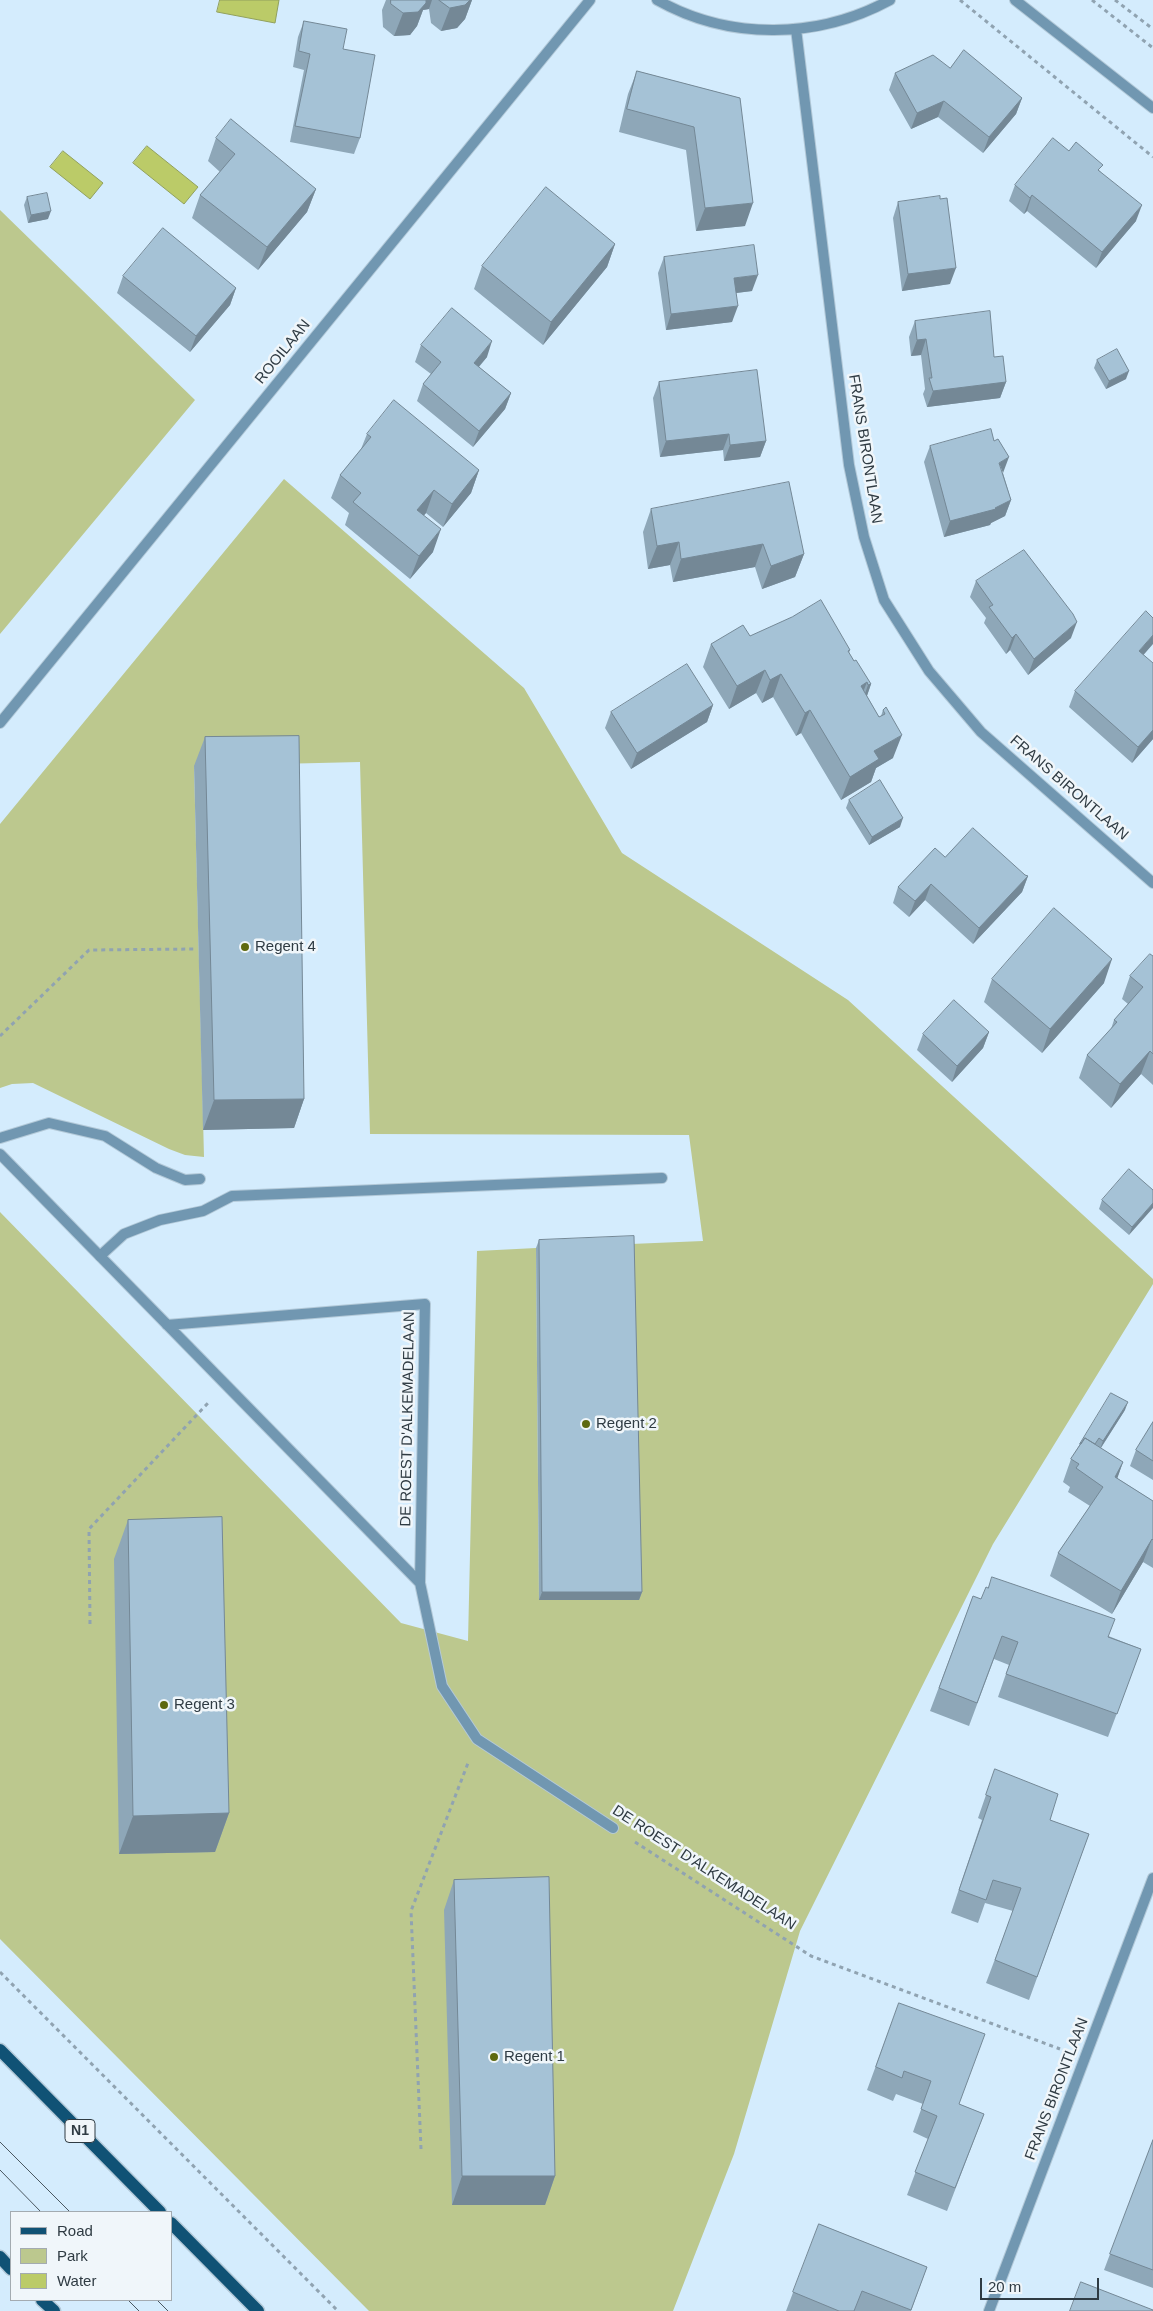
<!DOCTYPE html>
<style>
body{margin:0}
#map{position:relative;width:1153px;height:2311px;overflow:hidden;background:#d4ecfd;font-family:Helvetica,sans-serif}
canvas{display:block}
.legend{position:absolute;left:10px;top:2211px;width:162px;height:90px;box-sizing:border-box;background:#f0f6fa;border:1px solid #a3abb1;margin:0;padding:6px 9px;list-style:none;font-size:15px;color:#2f3b43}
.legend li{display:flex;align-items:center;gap:10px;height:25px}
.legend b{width:25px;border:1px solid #a3abb1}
.scale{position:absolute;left:980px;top:2278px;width:119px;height:22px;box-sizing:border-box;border:2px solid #2f3b43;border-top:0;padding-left:6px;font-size:15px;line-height:18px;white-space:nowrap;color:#2f3b43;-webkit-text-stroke:4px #f0f6fa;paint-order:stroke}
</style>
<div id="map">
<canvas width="1153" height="2311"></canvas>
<ul class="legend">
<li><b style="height:6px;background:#105275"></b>Road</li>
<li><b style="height:14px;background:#bcc88e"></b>Park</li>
<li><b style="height:14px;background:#bbcb68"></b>Water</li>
</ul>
<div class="scale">20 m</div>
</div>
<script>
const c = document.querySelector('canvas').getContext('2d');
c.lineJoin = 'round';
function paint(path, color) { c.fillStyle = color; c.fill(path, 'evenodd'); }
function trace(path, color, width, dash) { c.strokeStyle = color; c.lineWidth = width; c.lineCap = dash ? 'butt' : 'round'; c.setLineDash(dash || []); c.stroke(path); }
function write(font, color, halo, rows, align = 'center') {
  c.font = font + ' Helvetica,sans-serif'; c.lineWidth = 5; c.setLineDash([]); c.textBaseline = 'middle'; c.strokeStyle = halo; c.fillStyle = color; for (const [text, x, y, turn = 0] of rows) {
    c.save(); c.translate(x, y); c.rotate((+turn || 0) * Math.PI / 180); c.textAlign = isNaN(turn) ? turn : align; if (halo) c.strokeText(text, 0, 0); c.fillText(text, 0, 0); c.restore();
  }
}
const green = new Path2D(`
 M 0,210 L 195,400 L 0,634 Z
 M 284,479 L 524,688 L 622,853 L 848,1000 L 1153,1279 L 1153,1284 L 993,1544 L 800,1931 L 734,2154 L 673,2311 L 369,2311 L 0,1939 L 0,1212 L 401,1623 L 468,1641 L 477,1251 L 536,1248 L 539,1600 L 639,1600 L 631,1244 L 703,1241 L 689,1135 L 370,1134 L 360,762 L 194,766 L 204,1157 L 185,1155 L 169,1149 L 33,1083 L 12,1084 L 0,1088 L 0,824 Z`);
const water = new Path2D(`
 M 220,0 L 279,0 L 275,23 L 217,12 Z
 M 147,146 L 198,187 L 184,204 L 133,163 Z
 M 63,151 L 103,183 L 90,199 L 50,167 Z`);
const path = new Path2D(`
 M 960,0 L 1153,157
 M 1092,0 L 1153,48
 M 1115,0 L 1153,29
 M 0,1036 L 89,950 L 195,949
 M 90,1624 L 89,1529 L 208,1403
 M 635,1842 L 811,1956 L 1060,2049
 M 0,1972 L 338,2311
 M 421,2149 L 411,1911 L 468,1763`);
const service = new Path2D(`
 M 0,1138 L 49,1123 L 105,1136 L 156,1168 L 185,1180 L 200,1179
 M 100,1256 L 124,1234 L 160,1220 L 203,1211 L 232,1196 L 662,1178`);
const minor = new Path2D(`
 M 657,0 C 730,41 818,39 890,0
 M 1015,0 L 1153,108
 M 796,29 L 849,465 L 864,537 L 884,600 L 929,671 L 981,732 L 1153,883
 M 0,723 L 590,0
 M 0,1154 L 420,1583
 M 167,1325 L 425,1304 L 420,1583 L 442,1686 L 477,1739 L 613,1828
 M 989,2311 L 1153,1878`);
const primary = new Path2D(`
 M 0,2050 L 160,2212
 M 171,2223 L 258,2311
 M 0,2257 L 11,2269
 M 42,2300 L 54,2311`);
const tram = new Path2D(`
 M 0,2142 L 70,2212
 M 0,2170 L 41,2212
 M 128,2300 L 139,2311
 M 157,2300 L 168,2311`);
const wall = new Path2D(`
 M 386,0 L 472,0 L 465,19 L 457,28 L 441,31 L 431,23 L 429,9 L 423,10 L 417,26 L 410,35 L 394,36 L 383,27 L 382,10 Z
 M 304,21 L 360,138 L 354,154 L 290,142 L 304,70 L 293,67 L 298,37 Z
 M 950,68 L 1022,98 L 1016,114 L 983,153 L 938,117 L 911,129 L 889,90 L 895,73 Z
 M 637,71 L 740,98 L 745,226 L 696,231 L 686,150 L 619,132 L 628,94 Z
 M 216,138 L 316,189 L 307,212 L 258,270 L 192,218 L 200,195 L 220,172 L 208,161 Z
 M 1069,151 L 1100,171 L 1136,221 L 1096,268 L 1027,211 L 1024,214 L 1009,201 L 1015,185 Z
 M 27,197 L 48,219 L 28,223 L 24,205 Z
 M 898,202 L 950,284 L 902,291 L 893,218 Z
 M 615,244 L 607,267 L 543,345 L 474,289 L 482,266 Z
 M 664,257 L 752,291 L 736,293 L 732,322 L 666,330 L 658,273 Z
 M 123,276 L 236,288 L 230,305 L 190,352 L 117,293 Z
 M 915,321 L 994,357 L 1006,382 L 1000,398 L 927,407 L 923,394 L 925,389 L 921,355 L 911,356 L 909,337 Z
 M 421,345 L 487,357 L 479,367 L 511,393 L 505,409 L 473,447 L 417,401 L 423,384 L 431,374 L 415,362 Z
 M 1097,360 L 1126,379 L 1106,389 L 1094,368 Z
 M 659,382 L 766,441 L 760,457 L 724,461 L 723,450 L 660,457 L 653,398 Z
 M 367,434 L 479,470 L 471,493 L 443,527 L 426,513 L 424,515 L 433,552 L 410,579 L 345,525 L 349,513 L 331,498 L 340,475 L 361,449 Z
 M 930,446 L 1003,473 L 1011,500 L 1005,516 L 991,523 L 990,525 L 944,537 L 924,462 Z
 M 651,509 L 804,554 L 795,577 L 762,589 L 755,567 L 673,582 L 670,565 L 648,569 L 643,532 Z
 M 976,581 L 1071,638 L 1028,675 L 1010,650 L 1006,654 L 984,623 L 986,618 L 970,597 Z
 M 750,636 L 850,650 L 849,653 L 854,661 L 871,684 L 867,696 L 879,717 L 881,716 L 883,710 L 886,707 L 893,758 L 876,768 L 871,782 L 841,800 L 801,733 L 796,736 L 773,697 L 762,703 L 756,693 L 729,709 L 703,667 L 711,644 Z
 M 1144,655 L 1153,739 L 1132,763 L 1069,707 L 1075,691 Z
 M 713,705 L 707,722 L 631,769 L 605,728 L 611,712 Z
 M 205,737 L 304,1099 L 294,1128 L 203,1130 L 194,766 Z
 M 849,800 L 900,827 L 869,845 L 846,808 Z
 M 945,857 L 1028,876 L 1022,892 L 973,944 L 925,900 L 909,917 L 893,903 L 898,887 Z
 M 1153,956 L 1153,1085 L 1141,1074 L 1111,1108 L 1079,1078 L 1087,1055 L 1111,1029 L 1114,1020 L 1128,1004 L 1122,999 L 1130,976 Z
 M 992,979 L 1104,983 L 1042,1053 L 984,1002 Z
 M 989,1032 L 983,1048 L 952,1082 L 917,1050 L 923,1034 Z
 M 1153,1190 L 1129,1235 L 1099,1209 L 1102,1200 Z
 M 539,1240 L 642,1592 L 639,1600 L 539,1600 L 536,1248 Z
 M 1125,1410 L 1101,1448 L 1123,1462 L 1117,1478 L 1153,1501 L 1153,1568 L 1143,1562 L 1112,1614 L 1050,1576 L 1058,1553 L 1090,1506 L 1068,1492 L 1070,1487 L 1063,1482 L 1071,1459 L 1080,1444 Z
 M 1153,1422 L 1153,1480 L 1130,1466 L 1136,1450 Z
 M 128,1520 L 229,1813 L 215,1852 L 119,1854 L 114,1559 Z
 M 988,1588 L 1141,1649 L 1108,1737 L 998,1697 L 1009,1665 L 994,1659 L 969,1726 L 930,1711 L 973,1596 L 981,1599 Z
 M 995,1769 L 1050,1820 L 1089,1834 L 1029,2000 L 986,1983 L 1013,1911 L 985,1903 L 978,1923 L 951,1913 L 982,1820 L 978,1818 Z
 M 454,1880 L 555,2176 L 545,2205 L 452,2205 L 444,1910 Z
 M 899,2003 L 959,2104 L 984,2114 L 947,2211 L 907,2195 L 928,2139 L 913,2132 L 923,2104 L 896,2094 L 893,2101 L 867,2090 Z
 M 1153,2140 L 1153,2288 L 1104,2270 Z
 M 819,2224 L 927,2267 L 911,2311 L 786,2311 Z`);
const shadedWall = new Path2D(`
 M 420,0 L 432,0 L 429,9 L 423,10 L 417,26 L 410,35 L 394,36 L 403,13 Z
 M 470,0 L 472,0 L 465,19 L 457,28 L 441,31 L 450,8 Z
 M 1022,98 L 1016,114 L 983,153 L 989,137 Z
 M 944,101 L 938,117 L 911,129 L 917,113 Z
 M 316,189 L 307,212 L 258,270 L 267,247 Z
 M 1032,195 L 1027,211 L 1024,214 L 1030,198 Z
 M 753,203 L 745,226 L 696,231 L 705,208 Z
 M 1142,205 L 1136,221 L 1096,268 L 1102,252 Z
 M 51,211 L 48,219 L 28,223 L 31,215 Z
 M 615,244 L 607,267 L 543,345 L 551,322 Z
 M 956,268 L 950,284 L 902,291 L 908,274 Z
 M 758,275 L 752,291 L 728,294 L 734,278 Z
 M 236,288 L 230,305 L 190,352 L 196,336 Z
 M 738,306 L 732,322 L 666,330 L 671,314 Z
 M 926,339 L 921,355 L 911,356 L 917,340 Z
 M 492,341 L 487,357 L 468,379 L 474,363 Z
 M 1129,371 L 1126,379 L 1106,389 L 1109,381 Z
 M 1006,382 L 1000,398 L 927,407 L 933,391 Z
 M 511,393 L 505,409 L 473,447 L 479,431 Z
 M 729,434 L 723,450 L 660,457 L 666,441 Z
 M 766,441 L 760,457 L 724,461 L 730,445 Z
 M 1009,457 L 1003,473 L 999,463 Z
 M 479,470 L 471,493 L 443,527 L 452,504 Z
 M 434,490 L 426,513 L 409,533 L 417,510 Z
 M 1011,500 L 1005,516 L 991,523 L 990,525 L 944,537 L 950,521 L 995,508 Z
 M 441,529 L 433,552 L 410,579 L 419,556 Z
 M 679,542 L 670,565 L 648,569 L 657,546 Z
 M 763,544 L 755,567 L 673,582 L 681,559 Z
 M 804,554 L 795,577 L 762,589 L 771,566 Z
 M 1077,622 L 1071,638 L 1028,675 L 1034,659 Z
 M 1016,634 L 1010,650 L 1006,654 L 1012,638 Z
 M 1153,635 L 1153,644 L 1133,667 L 1139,651 Z
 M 765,670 L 756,693 L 729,709 L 737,686 Z
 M 781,674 L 773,697 L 762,703 L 770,680 Z
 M 867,682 L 858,705 L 861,686 Z
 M 871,684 L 863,707 L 860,708 L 868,685 Z
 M 713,705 L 707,722 L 631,769 L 637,753 Z
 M 810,710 L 801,733 L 796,736 L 805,713 Z
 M 1153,730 L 1153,739 L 1132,763 L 1138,747 Z
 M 902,735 L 893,758 L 876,768 L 871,782 L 841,800 L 850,777 L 874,751 Z
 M 903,818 L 900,827 L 869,845 L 872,837 Z
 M 1028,876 L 1022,892 L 973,944 L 979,928 Z
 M 931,884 L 925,900 L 909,917 L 915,901 Z
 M 1112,959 L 1104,983 L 1042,1053 L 1050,1029 Z
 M 989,1032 L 983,1048 L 952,1082 L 957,1066 Z
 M 1150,1051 L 1141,1074 L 1111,1108 L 1120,1084 Z
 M 304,1099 L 294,1128 L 203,1130 L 214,1100 Z
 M 1153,1203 L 1153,1208 L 1129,1235 L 1132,1227 Z
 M 1128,1402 L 1125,1410 L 1100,1449 L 1103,1441 Z
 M 1123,1462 L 1115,1485 L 1115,1477 Z
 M 1152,1539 L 1143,1562 L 1112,1614 L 1121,1591 Z
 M 542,1592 L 642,1592 L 639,1600 L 539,1600 Z
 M 229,1813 L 215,1852 L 119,1854 L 133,1816 Z
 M 462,2176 L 555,2176 L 545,2205 L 452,2205 Z`);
const building = new Path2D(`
 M 391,0 L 426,0 L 426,3 L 418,12 L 403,13 L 391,4 Z
 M 439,0 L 470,0 L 465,5 L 450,8 Z
 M 304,21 L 347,29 L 343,49 L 375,55 L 360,138 L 295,126 L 310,54 L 299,51 Z
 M 964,50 L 1022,98 L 989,137 L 944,101 L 917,113 L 895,73 L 933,55 L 950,68 Z
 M 637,71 L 740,98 L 753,203 L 705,208 L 694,127 L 627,109 Z
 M 231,119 L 316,189 L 267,247 L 200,195 L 235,154 L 216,138 Z
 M 1053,138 L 1069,151 L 1076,142 L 1103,165 L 1098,170 L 1142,205 L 1102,252 L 1032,195 L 1030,198 L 1015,185 Z
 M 546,187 L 615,244 L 551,322 L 482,266 Z
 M 47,193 L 51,211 L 31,215 L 27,197 Z
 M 940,196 L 940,199 L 947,198 L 956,268 L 908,274 L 898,202 Z
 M 163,228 L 236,288 L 196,336 L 123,276 Z
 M 754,245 L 758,275 L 734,278 L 738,306 L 671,314 L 664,257 Z
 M 452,308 L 492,341 L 474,363 L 511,393 L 479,431 L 423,384 L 441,362 L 421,345 Z
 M 990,311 L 994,357 L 1003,356 L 1006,382 L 933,391 L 929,378 L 932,378 L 926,339 L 917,340 L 915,321 Z
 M 1117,349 L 1129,371 L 1109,381 L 1097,360 Z
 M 757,370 L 766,441 L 730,445 L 729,434 L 666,441 L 659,382 Z
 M 394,400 L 479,470 L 452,504 L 434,490 L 417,510 L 441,529 L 419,556 L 353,502 L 361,493 L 340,475 L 371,437 L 367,434 Z
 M 991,429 L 994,441 L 998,439 L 1009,457 L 999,463 L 1011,500 L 995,508 L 996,509 L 950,521 L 930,446 Z
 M 789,482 L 804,554 L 771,566 L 763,544 L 681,559 L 679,542 L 657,546 L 651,509 Z
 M 1024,550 L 1073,614 L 1077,622 L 1034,659 L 1016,634 L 1012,638 L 989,607 L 993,605 L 976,581 Z
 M 821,600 L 850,650 L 848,651 L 854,661 L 856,660 L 871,684 L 868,685 L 867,682 L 861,686 L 879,717 L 885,714 L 883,710 L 886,707 L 902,735 L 874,751 L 879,759 L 850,777 L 810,710 L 805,713 L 781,674 L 770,680 L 765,670 L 737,686 L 711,644 L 743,625 L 750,636 L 792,617 Z
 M 1146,611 L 1153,618 L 1153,635 L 1139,651 L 1153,663 L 1153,730 L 1138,747 L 1075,691 Z
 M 687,664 L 713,705 L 637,753 L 611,712 Z
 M 299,736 L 304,1099 L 214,1100 L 205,737 Z
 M 880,780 L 903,818 L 872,837 L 849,800 Z
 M 973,828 L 1025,875 L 1028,876 L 979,928 L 931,884 L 915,901 L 898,887 L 935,848 L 945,857 Z
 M 1054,908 L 1112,959 L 1050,1029 L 992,979 Z
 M 1150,954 L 1153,956 L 1153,1054 L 1150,1051 L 1120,1084 L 1087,1055 L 1117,1022 L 1114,1020 L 1143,987 L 1130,976 Z
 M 954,1000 L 989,1032 L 957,1066 L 923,1034 Z
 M 1129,1169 L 1153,1190 L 1153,1203 L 1132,1227 L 1102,1200 Z
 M 634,1236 L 642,1592 L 542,1592 L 539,1240 Z
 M 1111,1393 L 1128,1402 L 1103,1441 L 1099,1438 L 1095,1444 L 1085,1438 L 1081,1444 L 1080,1444 Z
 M 1153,1422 L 1153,1461 L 1136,1450 Z
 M 1085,1438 L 1123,1462 L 1115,1477 L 1153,1501 L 1153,1540 L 1152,1539 L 1121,1591 L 1058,1553 L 1103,1487 L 1076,1468 L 1079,1464 L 1071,1459 Z
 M 222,1517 L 229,1813 L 133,1816 L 128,1520 Z
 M 992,1577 L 1115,1619 L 1108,1637 L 1141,1649 L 1117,1714 L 1006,1674 L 1018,1642 L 1002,1636 L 977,1703 L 939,1688 L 973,1596 L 981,1599 L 986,1587 L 988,1588 Z
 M 995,1769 L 1058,1794 L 1050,1820 L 1089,1834 L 1037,1977 L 995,1960 L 1021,1888 L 993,1880 L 986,1900 L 959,1890 L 991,1797 L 986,1795 Z
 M 549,1877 L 555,2176 L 462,2176 L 454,1880 Z
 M 899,2003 L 985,2034 L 959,2104 L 984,2114 L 955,2188 L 915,2172 L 937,2116 L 921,2109 L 931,2081 L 904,2071 L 902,2078 L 876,2067 Z
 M 1153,2140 L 1153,2270 L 1110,2254 Z
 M 819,2224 L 927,2267 L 911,2310 L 862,2291 L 854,2311 L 839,2311 L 793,2292 Z
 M 1081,2282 L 1153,2310 L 1153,2311 L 1070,2311 Z`);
const markers = [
 [245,947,5,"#5e6910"],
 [586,1424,5,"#5e6910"],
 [164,1705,5,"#5e6910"],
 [494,2057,5,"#5e6910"]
];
const shields = [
 [80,2131,30]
];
const shieldNames = [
 ["N1",80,2131]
];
const streetNames = [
 ["ROOILAAN",283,352,-51],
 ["FRANS BIRONTLAAN",865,449,81],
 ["FRANS BIRONTLAAN",1069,788,41],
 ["DE ROEST D'ALKEMADELAAN",408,1419,-89],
 ["DE ROEST D'ALKEMADELAAN",704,1868,33],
 ["FRANS BIRONTLAAN",1057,2089,-69]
];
const poiNames = [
 ["Regent 4",255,947],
 ["Regent 2",596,1424],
 ["Regent 3",174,1705],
 ["Regent 1",504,2057]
];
paint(green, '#bcc88e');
paint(water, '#bbcb68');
trace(water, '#91a05d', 1);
trace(service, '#b3c9d8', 12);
trace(minor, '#b3c9d8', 12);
trace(primary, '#b3c9d8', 15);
trace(path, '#90a3b1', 3, [4, 4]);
trace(service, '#7197b1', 10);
trace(minor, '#7197b1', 10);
trace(primary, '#105275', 12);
trace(tram, '#4a5861', 1);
paint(wall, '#8ea7b8');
paint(shadedWall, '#748896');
paint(building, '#a5c2d6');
trace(building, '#748896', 1);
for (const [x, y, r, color] of markers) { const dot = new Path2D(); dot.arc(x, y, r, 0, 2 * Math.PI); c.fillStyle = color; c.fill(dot); trace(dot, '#f0f6fa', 2); }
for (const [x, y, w] of shields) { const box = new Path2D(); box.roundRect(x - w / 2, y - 11.5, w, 23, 4); c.fillStyle = '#f0f6fa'; c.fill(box); trace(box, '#2f3b43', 1); }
write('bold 14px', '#2f3b43', null, shieldNames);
write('15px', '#2f3b43', '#f0f6fa', streetNames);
write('15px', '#2f3b43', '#f0f6fa', poiNames, 'left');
</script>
